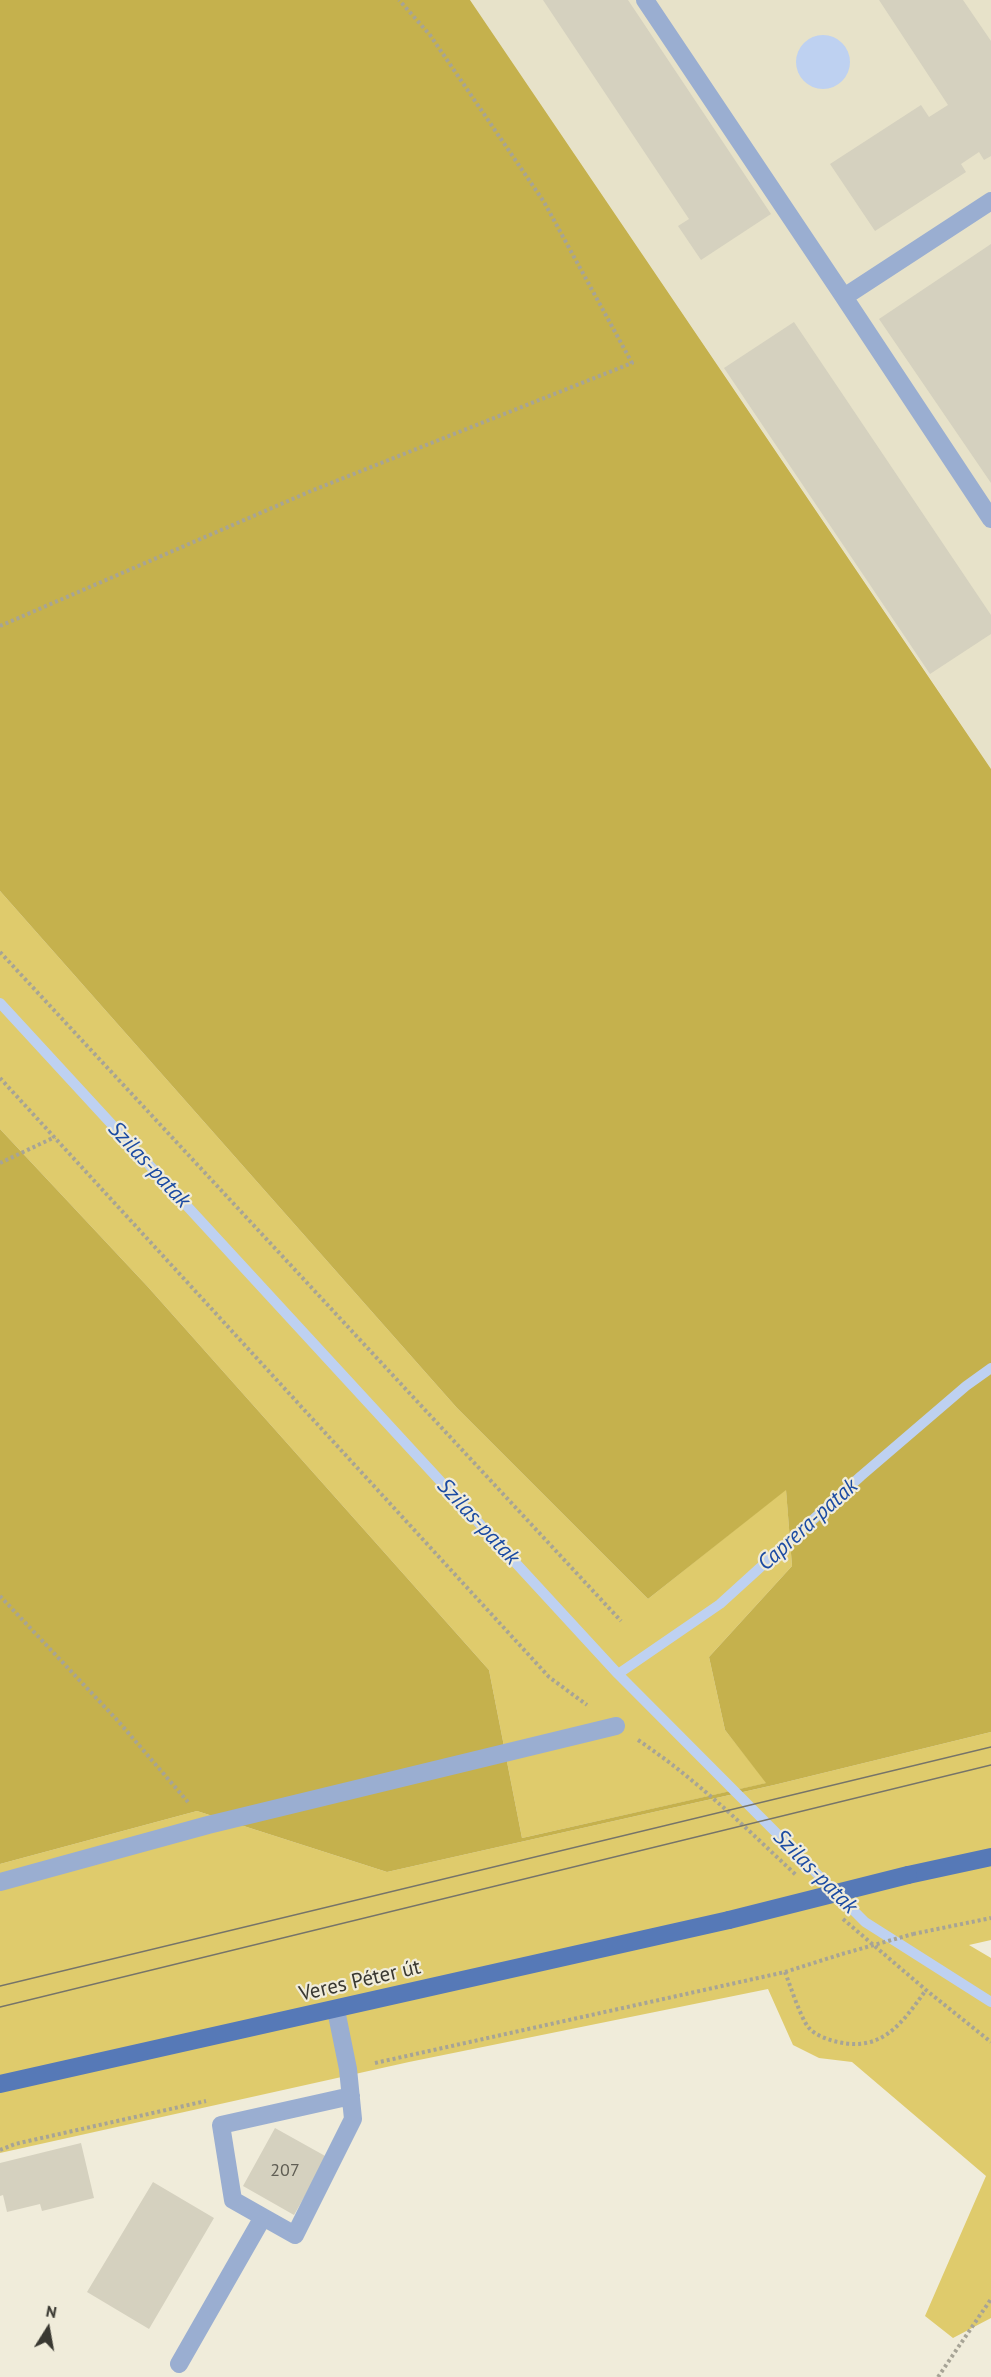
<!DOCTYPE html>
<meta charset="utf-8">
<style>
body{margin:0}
#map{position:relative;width:991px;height:2377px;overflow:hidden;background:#f0ecda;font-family:"PT Sans",sans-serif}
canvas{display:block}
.north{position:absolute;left:18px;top:2299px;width:60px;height:60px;-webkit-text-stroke:4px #f0ecda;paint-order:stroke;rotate:11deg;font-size:16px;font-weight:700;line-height:24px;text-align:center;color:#393831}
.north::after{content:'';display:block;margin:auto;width:21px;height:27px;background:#393831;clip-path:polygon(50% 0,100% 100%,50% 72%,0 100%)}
</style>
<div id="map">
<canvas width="991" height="2377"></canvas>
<div class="north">N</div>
</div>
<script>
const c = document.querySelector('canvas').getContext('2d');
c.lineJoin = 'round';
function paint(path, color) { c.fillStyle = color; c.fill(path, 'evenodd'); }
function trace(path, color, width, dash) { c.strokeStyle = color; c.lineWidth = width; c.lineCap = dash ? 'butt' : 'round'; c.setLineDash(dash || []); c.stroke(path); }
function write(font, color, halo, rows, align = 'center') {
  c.font = font + ' "PT Sans",sans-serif'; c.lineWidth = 4.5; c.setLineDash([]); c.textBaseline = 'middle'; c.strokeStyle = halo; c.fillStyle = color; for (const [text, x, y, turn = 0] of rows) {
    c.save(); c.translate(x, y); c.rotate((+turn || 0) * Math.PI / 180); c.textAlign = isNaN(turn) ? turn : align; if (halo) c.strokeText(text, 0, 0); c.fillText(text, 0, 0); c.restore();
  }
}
const built = new Path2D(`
 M 470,0 L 991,0 L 991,769 L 948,705 Z`);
const green = new Path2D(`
 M 0,891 L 457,1408 L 648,1599 L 786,1489 L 792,1566 L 709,1657 L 725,1730 L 767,1783 L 522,1838 L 489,1670 L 148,1287 L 0,1129 Z
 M 991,1732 L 991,1940 L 969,1945 L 991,1958 L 991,2318 L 953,2338 L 925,2316 L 986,2176 L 852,2062 L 819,2058 L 793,2045 L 768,1989 L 409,2062 L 0,2153 L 0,1864 L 197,1811 L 387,1872 L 774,1785 Z`);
const forest = new Path2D(`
 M 0,0 L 470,0 L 991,769 L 991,1732 L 774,1785 L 387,1872 L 197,1811 L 0,1864 L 0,1129 L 148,1287 L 489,1670 L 522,1838 L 766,1783 L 725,1730 L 709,1657 L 792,1566 L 786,1490 L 648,1599 L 457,1408 L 0,891 Z`);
const water = new Path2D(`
 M796 62a27 27 0 1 1 54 0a27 27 0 1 1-54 0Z`);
const stream = new Path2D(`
 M 0,1003 L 618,1674 L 865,1922 L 991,2002
 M 618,1674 L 720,1604 L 861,1476 L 966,1386 L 991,1368`);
const building = new Path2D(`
 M 543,0 L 628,0 L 771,214 L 701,260 L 678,226 L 689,219 Z
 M 879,0 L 963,0 L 991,41 L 991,156 L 984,160 L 979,152 L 961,164 L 966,172 L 875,231 L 830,164 L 921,105 L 929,117 L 948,105 Z
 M 991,244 L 991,483 L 879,319 Z
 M 794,322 L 991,615 L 991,634 L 930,674 L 724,368 Z
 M 275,2128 L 327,2157 L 294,2215 L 243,2186 Z
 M 81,2143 L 94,2198 L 42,2211 L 40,2204 L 7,2212 L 3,2195 L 0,2196 L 0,2163 Z
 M 153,2182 L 214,2218 L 149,2329 L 87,2292 Z`);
const path = new Path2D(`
 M 0,626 L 311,491 L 632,363 L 544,202 L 430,35 L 399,0
 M 0,952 L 621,1621
 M 0,1078 L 549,1677 L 587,1705
 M 0,1163 L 55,1137
 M 0,1596 L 118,1721 L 188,1802
 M 638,1740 C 696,1779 745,1827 796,1875
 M 843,1919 L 926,1990 L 991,2042
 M 913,1934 L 991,1918
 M 785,1972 C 790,1985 801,2019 809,2028 C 815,2035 828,2040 838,2042 C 883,2052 902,2023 926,1990
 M 375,2063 L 785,1972 L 842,1954
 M 0,2150 L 15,2144 L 206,2101
 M 938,2377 L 991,2299`);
const minor = new Path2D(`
 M 645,0 L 844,297 L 991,201
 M 844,297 L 991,519
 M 0,1882 L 208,1825 L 616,1726
 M 263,2217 L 233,2200 L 221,2125 L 351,2096
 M 179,2364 L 263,2217 L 295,2235 L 353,2119 L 348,2069 L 336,2010`);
const major = new Path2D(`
 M 908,1875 L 991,1857
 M 0,2084 L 729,1920`);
const tram = new Path2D(`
 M 0,1986 L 991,1747
 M 0,2007 L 991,1765`);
const pathBridge = new Path2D(`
 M 842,1954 L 913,1934`);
const majorBridge = new Path2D(`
 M 729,1920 L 908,1875`);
const numberNames = [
 ["207",285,2171]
];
const streetNames = [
 ["Veres Péter út",360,1981,-13]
];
const waterNames = [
 ["Szilas-patak",149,1165,47],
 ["Szilas-patak",478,1522,47],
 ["Caprera-patak",808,1525,-42],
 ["Szilas-patak",815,1872,45]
];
paint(built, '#e7e2c9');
paint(green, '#dfcb6c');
paint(forest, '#c5b14d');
paint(water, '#bed1f1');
trace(stream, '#bed1f1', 10);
paint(building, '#d5d1bf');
trace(path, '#a7a496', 4, [3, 3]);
trace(minor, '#9aaed1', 18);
trace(major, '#5679b7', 18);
trace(tram, '#767469', 1.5);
trace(pathBridge, '#a7a496', 4, [3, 3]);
trace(majorBridge, '#5679b7', 18);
write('18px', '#605e54', null, numberNames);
write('21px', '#393831', '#f0ecda', streetNames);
write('italic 22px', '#1b4ba3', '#f0ecda', waterNames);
</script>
